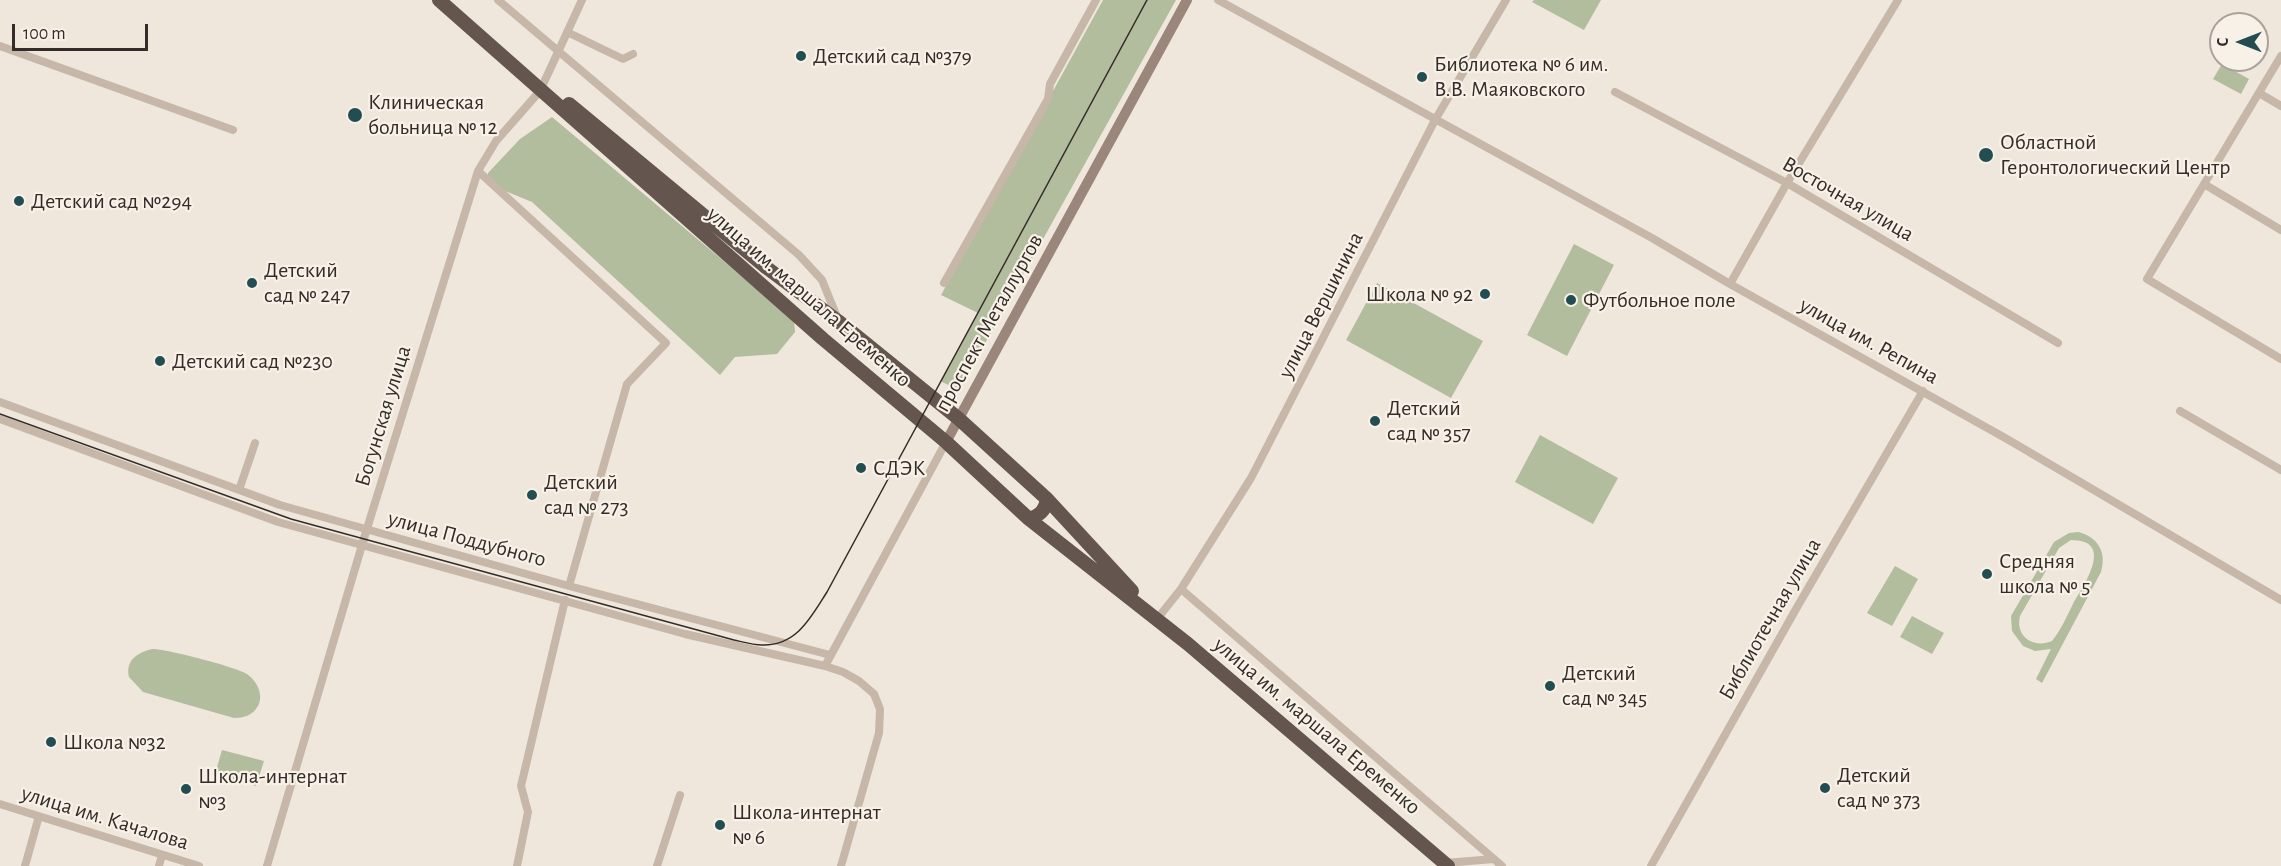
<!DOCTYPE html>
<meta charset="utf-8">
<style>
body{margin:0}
#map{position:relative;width:2281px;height:866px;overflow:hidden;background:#efe7dc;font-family:"Alegreya Sans",sans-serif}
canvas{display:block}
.north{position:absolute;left:2209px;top:12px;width:60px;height:60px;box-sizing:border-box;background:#f8f1e8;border:2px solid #aaa29b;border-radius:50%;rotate:270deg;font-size:16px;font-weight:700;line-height:24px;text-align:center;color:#342c28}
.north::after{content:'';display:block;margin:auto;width:21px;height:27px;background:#224e52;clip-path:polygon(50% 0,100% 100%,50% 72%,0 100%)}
.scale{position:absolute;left:12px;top:24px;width:136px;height:27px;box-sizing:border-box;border:3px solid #342c28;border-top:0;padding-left:8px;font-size:18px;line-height:21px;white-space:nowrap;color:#342c28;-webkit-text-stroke:4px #f8f1e8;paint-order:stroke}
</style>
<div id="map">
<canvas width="2281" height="866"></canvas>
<div class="north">С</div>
<div class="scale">100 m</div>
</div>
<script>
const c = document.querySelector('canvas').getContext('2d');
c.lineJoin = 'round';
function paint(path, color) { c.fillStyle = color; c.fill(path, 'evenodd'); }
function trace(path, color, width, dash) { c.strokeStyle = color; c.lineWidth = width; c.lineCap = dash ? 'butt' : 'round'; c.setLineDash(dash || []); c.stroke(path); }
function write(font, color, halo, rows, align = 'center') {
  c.font = font + ' "Alegreya Sans",sans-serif'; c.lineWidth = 4.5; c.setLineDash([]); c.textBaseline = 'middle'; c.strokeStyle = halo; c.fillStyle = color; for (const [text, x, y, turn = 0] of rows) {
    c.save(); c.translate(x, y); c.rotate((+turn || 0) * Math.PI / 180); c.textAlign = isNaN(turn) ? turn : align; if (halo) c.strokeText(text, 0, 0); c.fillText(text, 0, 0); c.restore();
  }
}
const green = new Path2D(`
 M 1103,0 L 1176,0 L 959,390 L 940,381 L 978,313 L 941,295 Z
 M 1534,0 L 1601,0 L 1584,30 L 1532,2 Z
 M 2222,64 L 2249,79 L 2241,94 L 2213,79 Z
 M 552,117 L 794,320 L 795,332 L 777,354 L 735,357 L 720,375 L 532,202 L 488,184 L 488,173 L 520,139 Z
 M 1574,244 L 1614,265 L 1567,356 L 1527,335 Z
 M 1377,283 L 1483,341 L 1451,398 L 1346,340 Z
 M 1540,435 L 1618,478 L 1593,524 L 1515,482 Z
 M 2078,532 C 2098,537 2107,552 2101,572 L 2042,683 L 2036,679 L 2051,649 L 2035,651 L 2023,646 L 2012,631 L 2011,616 L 2054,542 L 2069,533 ZM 2071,540 C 2116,540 2083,586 2073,604 C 2067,616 2061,630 2052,641 C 2033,649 2015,636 2020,616 L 2059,548 Z
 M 1895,566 L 1918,579 L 1892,626 L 1867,613 Z
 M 1912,616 L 1944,633 L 1932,654 L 1900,637 Z
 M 153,649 C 167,649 236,667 247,674 C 257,681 264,695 258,706 C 253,715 244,718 234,718 L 143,692 L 129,677 C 125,660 138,652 153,649 Z
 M 222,750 L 264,761 L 256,786 L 215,774 Z`);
const minor = new Path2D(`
 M 498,0 L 799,255 L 822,280 L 837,317
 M 1218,0 L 1652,238 L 1730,284 L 2007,439 L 2281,600
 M 567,32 L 623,59 L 633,54
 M 0,46 L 233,130
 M 2281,56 L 2147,279 L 2281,359
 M 1615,92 L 1787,183 L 2058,343
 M 2259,93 L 2281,106
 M 478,171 L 666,343 L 627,384 L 569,586
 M 2204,184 L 2281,230
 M 944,283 L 1048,99 L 1050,84 L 1096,0
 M 1730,284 L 1787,183 L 1898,0
 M 0,402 L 280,505 L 569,586 L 830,655
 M 2180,411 L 2281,470
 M 0,419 L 278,522 L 685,634 L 825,666 L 843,672 L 859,681 L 874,694 L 880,709 L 879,733 L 841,866
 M 239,490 L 255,443
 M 1181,589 L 1502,866
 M 1157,619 L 1181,589 L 1251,478 L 1435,120 L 1506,0
 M 825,666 L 946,442
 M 0,804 L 199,866
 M 1445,863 L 1494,859
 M 25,866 L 39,816
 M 159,866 L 162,855
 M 267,866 L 365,535 L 478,171 L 496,141 L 540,91 L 582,0
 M 517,866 L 528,812 L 521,786 L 565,600
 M 657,866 L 680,795
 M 1651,866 L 1796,609 L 1923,391`);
const secondary = new Path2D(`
 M 946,442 L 1187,0`);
const trunk = new Path2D(`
 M 439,0 L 823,339 L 946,442 L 1029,519 L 1188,644 L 1448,866
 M 569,104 L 767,268 L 838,321 L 959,419 L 1047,499 L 1132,591
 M 1029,519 C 1040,515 1045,511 1047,499`);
const tram = new Path2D(`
 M 0,414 L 291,519 L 734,640 C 743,642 753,645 762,645 C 797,646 811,617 827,592 L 1147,0`);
const markers = [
 [801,56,6,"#224e52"],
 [1422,77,6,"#224e52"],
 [355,115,8,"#224e52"],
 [1986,155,8,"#224e52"],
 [19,201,6,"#224e52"],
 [252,283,6,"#224e52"],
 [1485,294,6,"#224e52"],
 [1571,300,6,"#224e52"],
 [160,361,6,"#224e52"],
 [1375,421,6,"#224e52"],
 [861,468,6,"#224e52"],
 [532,495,6,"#224e52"],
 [1987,574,6,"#224e52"],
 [1550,686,6,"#224e52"],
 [51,742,6,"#224e52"],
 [1825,788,6,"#224e52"],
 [186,789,6,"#224e52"],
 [720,825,6,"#224e52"]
];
const poiNames = [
 ["Детский сад №379",813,56],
 ["Библиотека № 6 им.",1434,64],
 ["В.В. Маяковского",1434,89],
 ["Клиническая",368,102],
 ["больница № 12",368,127],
 ["Областной",2000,142],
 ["Геронтологический Центр",2000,167],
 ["Детский сад №294",31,201],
 ["Детский",264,270],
 ["сад № 247",264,295],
 ["Школа № 92",1473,294,"right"],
 ["Футбольное поле",1583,300],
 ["Детский сад №230",172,361],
 ["Детский",1387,408],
 ["сад № 357",1387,433],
 ["СДЭК",873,468],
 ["Детский",544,482],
 ["сад № 273",544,507],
 ["Средняя",1999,561],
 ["школа № 5",1999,586],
 ["Детский",1562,673],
 ["сад № 345",1562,698],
 ["Школа №32",63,742],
 ["Детский",1837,775],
 ["сад № 373",1837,800],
 ["Школа-интернат",198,776],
 ["№3",198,801],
 ["Школа-интернат",732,812],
 ["№ 6",732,837]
];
const streetNames = [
 ["Восточная улица",1848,199,30],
 ["улица им. маршала Еременко",809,297,41],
 ["улица Вершинина",1321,305,-63],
 ["проспект Металлургов",989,323,-61],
 ["улица им. Репина",1869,341,29],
 ["Богунская улица",383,416,-73],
 ["улица Поддубного",467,539,15],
 ["Библиотечная улица",1770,619,-60],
 ["улица им. маршала Еременко",1317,726,40],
 ["улица им. Качалова",105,818,17]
];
paint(green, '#b2bd9d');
trace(minor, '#c6b7a9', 8);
trace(secondary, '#9a867b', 10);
trace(trunk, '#64564e', 14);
trace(tram, '#342c28', 1.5);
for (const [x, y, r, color] of markers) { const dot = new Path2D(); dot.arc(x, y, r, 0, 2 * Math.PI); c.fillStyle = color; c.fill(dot); trace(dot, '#f8f1e8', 2); }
write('22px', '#342c28', '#f8f1e8', poiNames, 'left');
write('22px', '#342c28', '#f8f1e8', streetNames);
</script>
